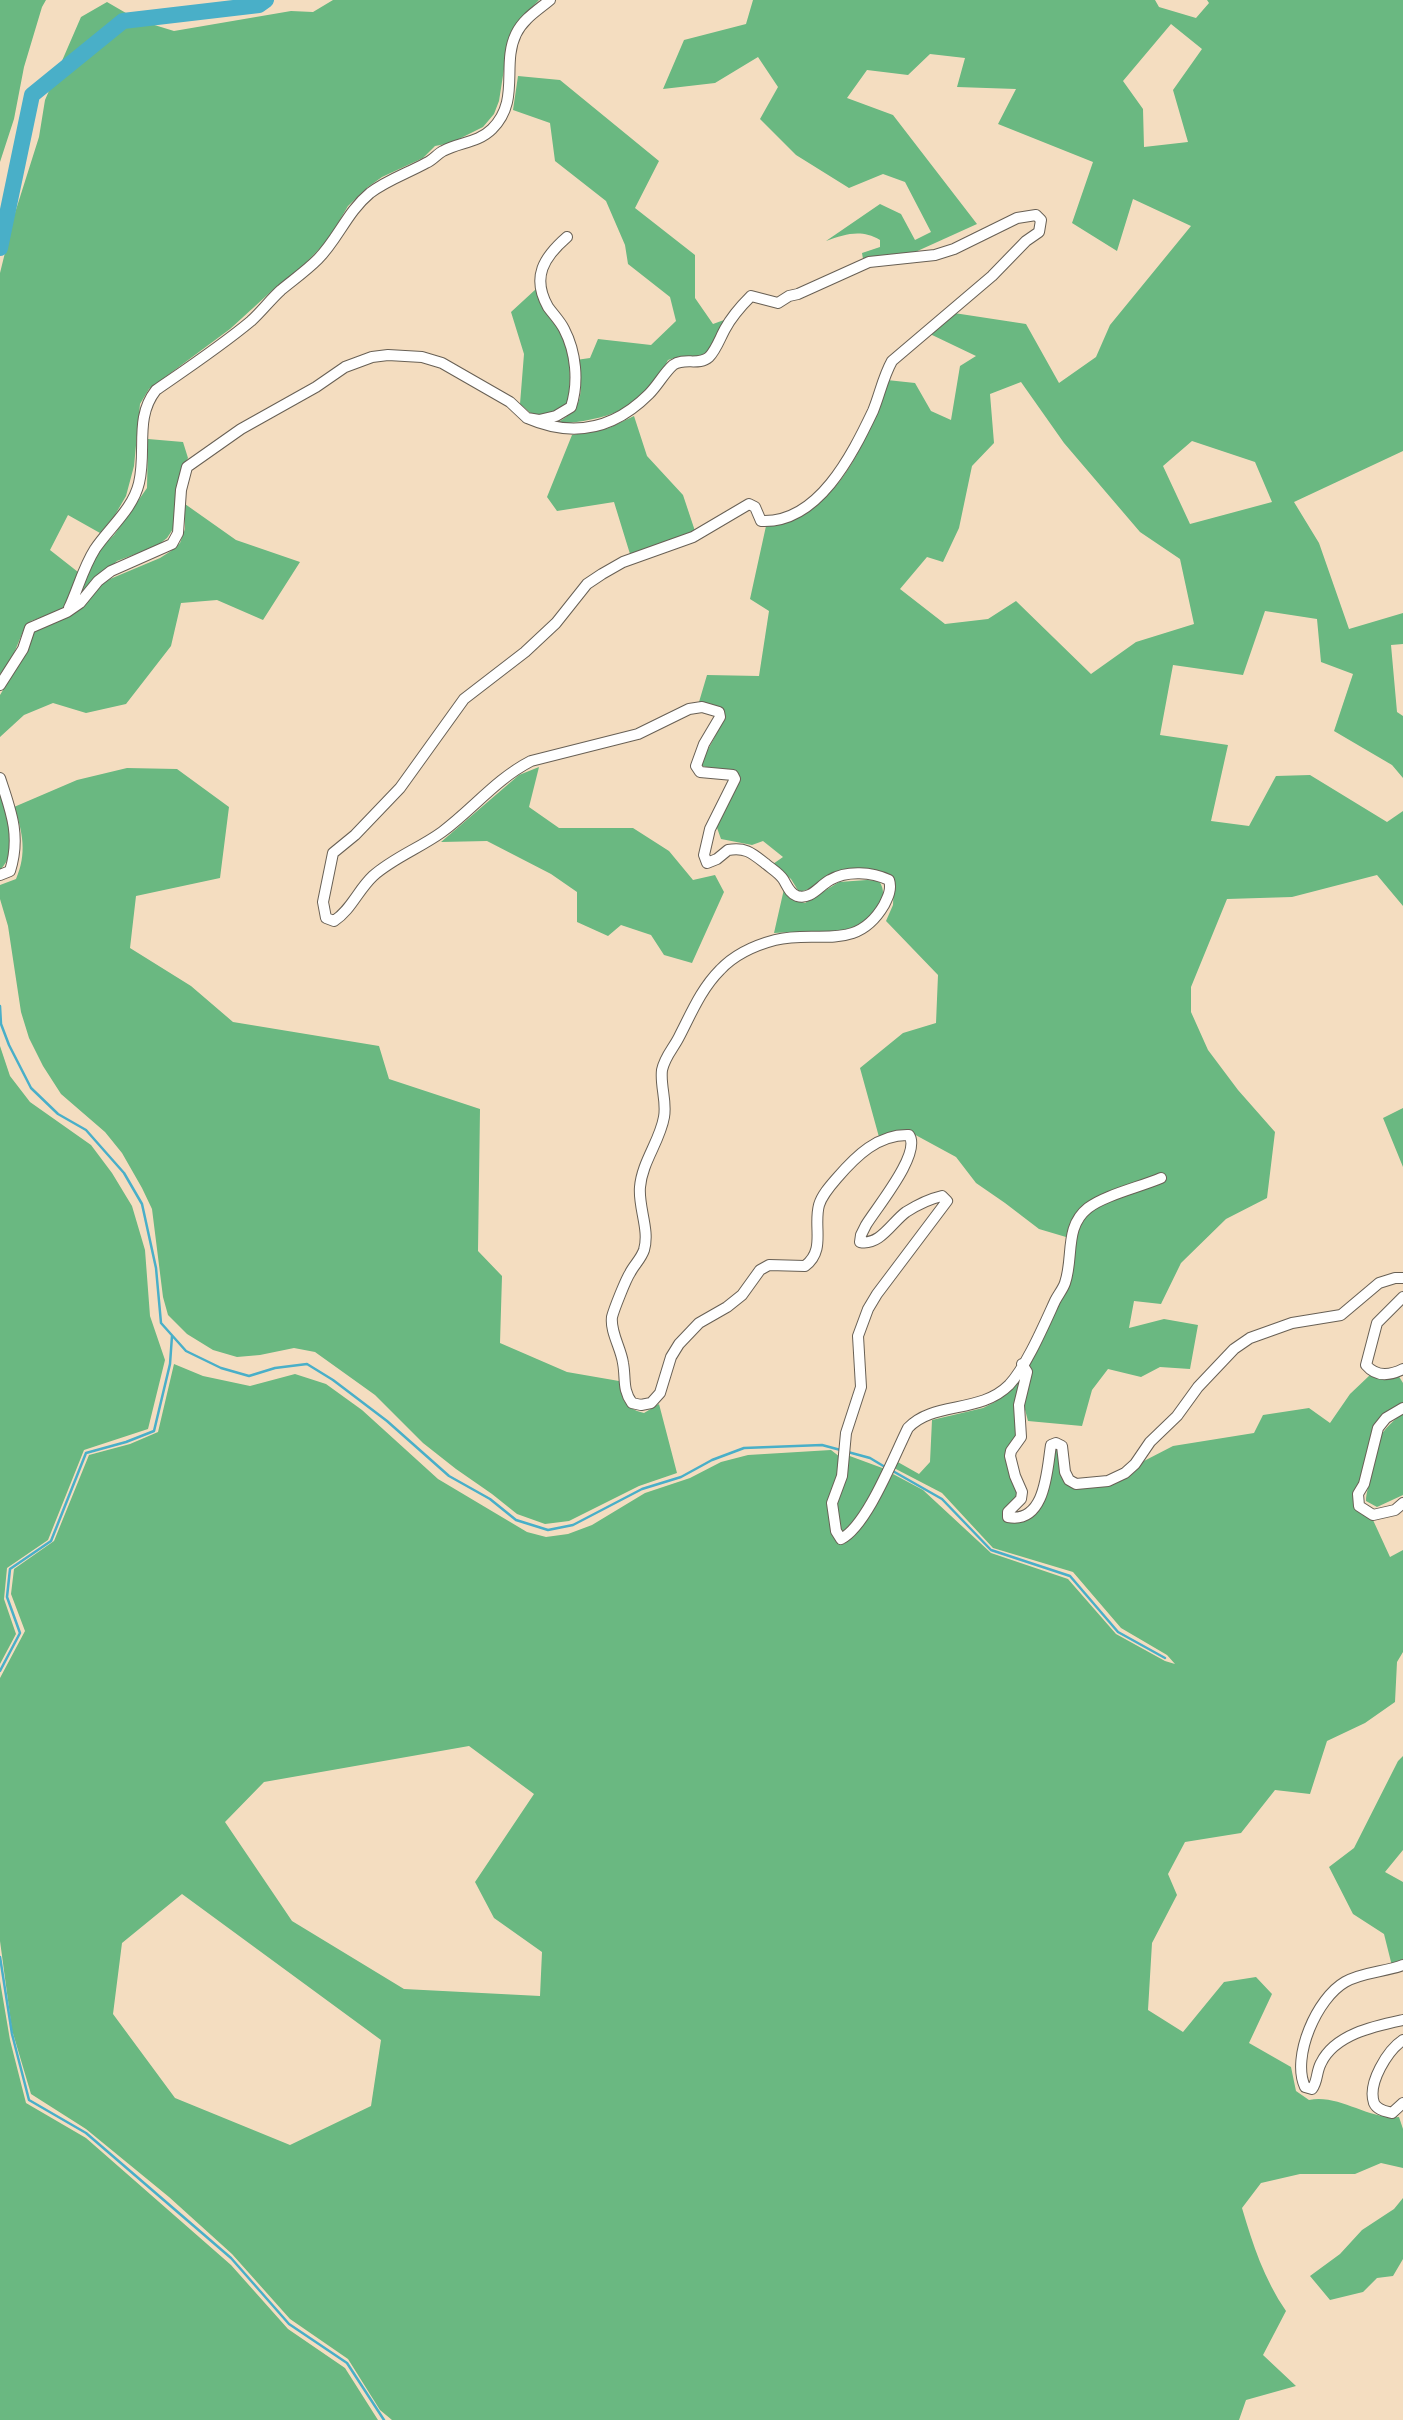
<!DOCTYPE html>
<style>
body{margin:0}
canvas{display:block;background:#f4ddc0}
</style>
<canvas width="1403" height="2420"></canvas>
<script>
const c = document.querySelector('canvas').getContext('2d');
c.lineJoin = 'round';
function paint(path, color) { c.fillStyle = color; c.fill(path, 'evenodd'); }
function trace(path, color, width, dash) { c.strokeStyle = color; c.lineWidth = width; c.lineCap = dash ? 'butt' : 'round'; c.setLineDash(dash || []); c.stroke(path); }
const forest = new Path2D(`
 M 0,0 L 46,0 L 42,7 L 24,67 L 14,119 L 0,162 Z
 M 333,0 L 539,0 L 518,22 L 507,50 L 499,101 L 494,114 L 483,127 L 451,143 L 435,146 L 423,158 L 382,177 L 368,187 L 348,206 L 328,240 L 294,275 L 276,287 L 230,329 L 149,389 L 140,404 L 134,466 L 126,496 L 115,515 L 100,533 L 68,515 L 50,550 L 78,572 L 64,609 L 31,621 L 24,629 L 12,658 L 0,674 L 0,273 L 14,216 L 39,137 L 45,100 L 81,17 L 107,2 L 138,20 L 174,31 L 291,11 L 313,12 Z
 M 753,0 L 1155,0 L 1159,7 L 1196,18 L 1209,3 L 1207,0 L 1403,0 L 1403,451 L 1294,502 L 1319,543 L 1349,629 L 1403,613 L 1403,644 L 1391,645 L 1397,712 L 1403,716 L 1403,778 L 1392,765 L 1334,731 L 1353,674 L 1321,662 L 1317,619 L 1265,611 L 1243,675 L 1173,665 L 1160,735 L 1228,745 L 1211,821 L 1249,826 L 1276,776 L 1310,775 L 1387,822 L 1403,811 L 1403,906 L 1377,875 L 1292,897 L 1227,899 L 1191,987 L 1191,1012 L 1208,1050 L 1238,1090 L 1275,1132 L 1267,1198 L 1226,1219 L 1181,1263 L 1161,1304 L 1134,1301 L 1129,1328 L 1164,1319 L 1198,1325 L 1190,1369 L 1160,1367 L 1141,1377 L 1108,1369 L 1092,1390 L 1082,1426 L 1028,1421 L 1023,1402 L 1032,1370 L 1027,1362 C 1052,1321 1065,1295 1075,1248 C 1077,1237 1079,1221 1088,1213 C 1105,1198 1144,1194 1166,1178 L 1161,1173 L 1074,1219 L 1066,1237 L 1039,1229 L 1005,1203 L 976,1183 L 956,1157 L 910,1132 L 879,1137 L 860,1068 L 903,1033 L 936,1023 L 938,975 L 886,921 L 893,905 L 894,882 L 875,870 L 799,892 L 791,879 L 773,864 L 783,857 L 763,841 L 752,845 L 721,839 L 716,825 L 735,789 L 729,770 L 700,766 C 707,748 723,729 723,709 L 699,702 L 707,675 L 759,676 L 769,611 L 750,599 L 766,526 C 837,518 868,440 887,380 L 915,383 L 931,411 L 951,420 L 960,366 L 976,356 L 930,334 L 954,313 L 1026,324 L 1059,383 L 1096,357 L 1110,325 L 1191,226 L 1133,199 L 1117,251 L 1072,223 L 1093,162 L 998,124 L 1016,89 L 957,87 L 965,58 L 930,54 L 908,75 L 867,70 L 847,98 L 893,115 L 977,224 L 913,253 L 863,259 L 862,253 L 880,247 L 880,240 C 861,229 846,234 826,241 L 880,204 L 901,214 L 915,240 L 931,232 L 905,182 L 883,174 L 849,188 L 796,155 L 760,119 L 778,87 L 758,57 L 715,83 L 663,89 L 684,40 L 746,24 ZM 1171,24 L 1202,49 L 1173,90 L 1188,142 L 1144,147 L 1143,109 L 1123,81 ZM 1021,382 L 1064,443 L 1140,532 L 1180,559 L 1194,624 L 1136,642 L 1091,674 L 1016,601 L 988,619 L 945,624 L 900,589 L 927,557 L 943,562 L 959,528 L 972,466 L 994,443 L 990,394 ZM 1192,441 L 1255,462 L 1272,502 L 1190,524 L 1163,466 Z
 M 518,76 L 560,80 L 659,161 L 635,208 L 695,255 L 695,298 L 713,324 L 724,320 L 709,350 L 699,357 L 681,356 L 668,360 C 643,410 608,420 556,424 C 561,420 570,415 574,410 C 585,396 580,376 576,360 L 590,358 L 598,339 L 651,345 L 676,321 L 670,297 L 628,264 L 625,245 L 606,201 L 555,161 L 550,123 L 513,110 Z
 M 536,289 C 542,305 554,317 561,333 C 571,355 572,383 567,405 L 549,413 L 533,415 L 520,404 L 524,354 L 511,312 Z
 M 634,416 L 647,456 L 683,495 L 695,531 L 630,554 L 614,502 L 557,511 L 547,497 L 572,435 L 609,428 Z
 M 148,439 L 183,442 L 188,458 L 181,470 L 176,490 L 175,526 L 167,538 L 157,546 L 117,561 L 77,601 L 83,583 L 99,549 L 114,535 L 147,488 Z
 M 185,504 L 236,540 L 300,562 L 263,620 L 217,600 L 181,603 L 171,646 L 126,704 L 86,713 L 53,703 L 24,715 L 0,737 L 0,695 L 25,653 L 33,631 L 110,579 L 160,558 L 171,551 L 180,543 L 185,529 Z
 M 539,767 L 529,807 L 559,828 L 633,828 L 669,851 L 693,880 L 715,875 L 724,892 L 692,963 L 664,955 L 651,935 L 621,925 L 608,936 L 577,922 L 577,892 L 551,874 L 487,841 L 441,842 L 519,775 Z
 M 127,768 L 177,769 L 229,807 L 220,878 L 136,896 L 130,948 L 191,986 L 233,1022 L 379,1046 L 389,1079 L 480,1109 L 478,1251 L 502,1276 L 500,1343 L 567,1372 L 619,1381 C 622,1400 624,1408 644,1413 L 659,1404 L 677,1473 L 639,1486 L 569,1521 L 545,1524 L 517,1514 L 492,1494 L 456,1469 L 423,1443 L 375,1395 L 315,1352 L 294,1348 L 260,1355 L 237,1357 L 213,1350 L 187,1334 L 168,1315 L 163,1297 L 152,1209 L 142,1188 L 122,1153 L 105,1132 L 61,1094 L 43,1066 L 29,1038 L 21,1012 L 8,926 L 0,899 L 0,885 L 16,879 C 27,854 23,832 14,807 L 77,780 Z
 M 0,793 C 8,817 21,849 0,870 Z
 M 867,880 L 879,881 C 885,890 884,898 878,907 C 859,941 808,930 774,933 L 784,889 L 796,900 L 805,903 L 839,882 Z
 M 0,1046 L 10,1076 L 30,1102 L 91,1145 L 112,1173 L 132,1206 L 145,1250 L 150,1316 L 165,1360 L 148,1429 L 84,1450 L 48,1540 L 7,1568 L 4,1599 L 16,1634 L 0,1664 Z
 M 1403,1108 L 1403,1167 L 1383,1118 Z
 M 174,1364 L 203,1376 L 250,1386 L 295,1374 L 326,1384 L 362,1410 L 438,1479 L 527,1532 L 546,1537 L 568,1534 L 592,1525 L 645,1493 L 690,1478 L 721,1462 L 748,1455 L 831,1450 L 840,1457 L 834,1533 L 844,1544 C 866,1526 879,1499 893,1474 L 923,1490 L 991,1553 L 1068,1579 L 1116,1634 L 1165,1661 L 1175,1664 L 1167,1655 L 1121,1628 L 1073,1572 L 993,1548 L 942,1493 L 892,1467 L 896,1461 L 919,1474 L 930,1462 L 932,1420 L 983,1408 L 995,1402 L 1021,1371 L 1017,1433 L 1008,1451 L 1019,1493 L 1007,1519 L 1038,1508 L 1053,1448 L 1058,1445 L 1072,1483 L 1128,1474 L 1142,1462 L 1173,1446 L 1254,1433 L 1263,1415 L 1309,1408 L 1330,1423 L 1350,1394 L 1370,1375 L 1381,1377 L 1398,1375 L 1403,1383 L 1403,1404 L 1381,1419 L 1359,1509 L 1373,1520 L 1390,1557 L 1403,1550 L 1403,1652 L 1397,1662 L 1395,1702 L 1365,1723 L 1327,1741 L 1310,1794 L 1275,1790 L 1241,1833 L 1185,1842 L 1168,1874 L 1177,1895 L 1152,1943 L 1148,2010 L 1183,2032 L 1224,1982 L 1256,1977 L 1272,1994 L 1249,2043 L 1291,2067 L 1296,2091 L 1309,2100 C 1340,2094 1368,2120 1399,2117 L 1403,2129 L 1403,2168 L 1381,2163 L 1355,2174 L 1300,2174 L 1261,2183 L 1242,2208 C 1253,2245 1264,2279 1286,2311 L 1263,2355 L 1296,2386 L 1246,2400 L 1239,2420 L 392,2420 L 380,2410 L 348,2359 L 290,2319 L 232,2254 L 169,2197 L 86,2129 L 31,2094 L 12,2030 L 0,1941 L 0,1678 L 25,1631 L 11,1594 L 14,1569 L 54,1541 L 89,1455 L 130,1444 L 158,1432 ZM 469,1746 L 534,1794 L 475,1882 L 494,1918 L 542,1952 L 540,1996 L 404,1989 L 292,1921 L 225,1822 L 264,1782 ZM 182,1894 L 381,2040 L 371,2106 L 290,2145 L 175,2098 L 113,2014 L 122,1943 Z
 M 1403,1413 L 1403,1495 L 1377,1507 L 1366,1501 C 1366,1492 1369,1487 1370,1479 C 1375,1445 1374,1436 1403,1413 Z
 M 847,1455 L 885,1469 L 865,1507 L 843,1535 C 839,1524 834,1512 837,1500 C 842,1480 848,1478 847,1455 Z
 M 1403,1756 L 1403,1850 L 1385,1872 L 1403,1882 L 1403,1959 L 1392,1966 L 1384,1934 L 1353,1914 L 1329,1867 L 1354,1848 L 1398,1761 Z
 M 0,1981 L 10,2040 L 26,2103 L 86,2138 L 231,2265 L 288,2329 L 345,2368 L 378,2420 L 0,2420 Z
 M 1403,2198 L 1403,2259 L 1393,2276 L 1377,2278 L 1363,2292 L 1330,2300 L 1310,2276 L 1340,2254 L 1362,2230 L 1394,2209 Z`);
const stream = new Path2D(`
 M 0,1006 L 1,1024 L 9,1045 L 31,1088 L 58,1114 L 86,1130 L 124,1173 L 142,1204 L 156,1268 L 161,1323 L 186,1351 L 221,1368 L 249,1376 L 275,1368 L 307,1364 L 333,1380 L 387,1421 L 449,1476 L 490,1499 L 516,1520 L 548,1530 L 573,1525 L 642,1489 L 681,1477 L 712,1460 L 744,1448 L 822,1445 L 870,1458 L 885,1467
 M 891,1470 L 942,1499 L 991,1550 L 1070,1576 L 1118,1632 L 1165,1658
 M 0,1671 L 20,1633 L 7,1597 L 10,1569 L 51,1541 L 86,1453 L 126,1442 L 154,1431 L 170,1364 L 172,1336
 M 0,1957 L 12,2034 L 29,2100 L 86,2133 L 231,2258 L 289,2324 L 347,2363 L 384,2420`);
const river = new Path2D(`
 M 0,248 L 32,95 L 123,21 L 259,5 L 266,0`);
const minor = new Path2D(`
 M 527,418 C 573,438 614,429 649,394 C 658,385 664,373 673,365 C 684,357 699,366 709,357 C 716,350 720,338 725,329 C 732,316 741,306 751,296 L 778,303 L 789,296 L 798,294 L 869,262 L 935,255 L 954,249 L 1017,218 L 1036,215 L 1041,220 L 1039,232 L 1026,241 L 992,276 L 892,361 C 883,377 880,394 873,411 C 852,455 818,524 761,521 L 755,507 L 749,504 L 693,537 L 623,562 L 602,574 L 587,584 L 556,623 L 525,652 L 464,699 L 400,788 L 355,835 L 333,853 L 323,902 L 326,918 L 334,921 C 351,910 358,890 373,876 C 393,858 420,848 442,832 C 473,809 496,779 531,761 L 638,734 L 689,709 L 702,707 L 719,712 L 720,717 L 704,744 L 696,766 L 700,772 L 733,775 L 735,779 L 710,829 L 704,855 L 707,863 L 717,859 L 728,850 C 746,847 752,853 766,864 C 772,869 779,873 783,879 C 787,885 789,893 797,896 C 811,900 819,886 830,880 C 847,870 872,872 889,880 C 892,889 888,897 884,905 C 856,953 818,929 775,940 C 756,945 734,955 720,970 C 701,989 691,1014 679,1037 C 673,1049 665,1056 662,1070 C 660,1086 667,1101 664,1117 C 660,1141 642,1162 640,1187 C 638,1207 650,1230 644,1250 C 641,1259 634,1265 630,1273 C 626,1279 614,1309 612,1317 C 610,1332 621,1348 623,1363 C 626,1379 622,1389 632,1403 L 641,1405 L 651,1403 L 660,1393 L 671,1357 L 679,1344 L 699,1323 L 727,1307 L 742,1295 L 760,1270 L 769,1265 L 805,1266 C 826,1250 813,1227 819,1205 C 822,1195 830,1186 837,1178 C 856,1156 878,1134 909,1135 C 922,1153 877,1207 866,1225 L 861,1235 L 860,1242 C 880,1246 892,1222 906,1212 C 917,1205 929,1199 942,1196 L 947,1201 L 877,1294 L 868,1309 L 858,1336 L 861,1387 L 846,1433 L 842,1476 L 832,1503 L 836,1531 L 841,1539 C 867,1526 894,1456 908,1428 C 933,1401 980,1414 1009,1385 C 1026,1367 1044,1325 1055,1301 C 1058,1295 1063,1289 1065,1283 C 1074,1257 1064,1227 1088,1208 C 1105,1195 1140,1187 1161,1178
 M 69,608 C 78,589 83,568 95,549 C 109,528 133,509 139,483 C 147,450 134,418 156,390 C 188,368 221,346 251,321 C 262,311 270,300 281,290 C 293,280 306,271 318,259 C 338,239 347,212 370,193 C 387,180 408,173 426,163 C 433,160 437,154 443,151 C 459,142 478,143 492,129 C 521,100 501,65 516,34 C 523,19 538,10 550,0
 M 0,685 L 23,649 L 30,628 L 67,612 L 80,603 L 98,581 L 111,571 L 172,544 L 178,533 L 181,490 L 187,467 L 241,429 L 316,387 L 345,367 L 372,357 L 388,355 L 422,357 L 442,363 L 510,402 L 527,418 L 539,420 L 556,416 L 571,407 C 579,382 576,352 564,329 C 560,321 553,314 548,307 C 531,277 544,257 567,237
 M 0,778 C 11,811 21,836 10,871 L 0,875
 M 1403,1297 L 1377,1323 L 1366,1365 C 1376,1377 1389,1376 1403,1369
 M 1022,1364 L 1027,1372 L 1019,1405 L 1021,1437 L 1011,1451 L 1010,1456 L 1015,1476 L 1022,1492 L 1021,1499 L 1008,1512 L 1008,1517 C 1046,1524 1047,1469 1051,1445 L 1056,1443 L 1062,1446 L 1065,1472 L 1069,1480 L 1076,1484 L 1108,1481 L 1125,1473 L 1135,1464 L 1150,1442 L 1177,1416 L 1198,1387 L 1234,1349 L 1250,1338 L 1292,1323 L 1341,1315 L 1379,1283 L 1395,1278 L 1403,1278
 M 1403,1408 L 1386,1418 L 1378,1428 L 1364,1484 L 1358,1494 L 1359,1506 L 1373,1515 L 1395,1510 L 1403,1503
 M 1403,1965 C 1385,1972 1362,1972 1345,1982 C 1317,1998 1291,2057 1305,2087 L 1312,2089 C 1318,2081 1316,2072 1321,2063 C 1335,2034 1375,2026 1403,2020
 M 1403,2040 C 1388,2050 1367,2083 1374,2103 C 1377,2110 1385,2111 1392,2113 L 1403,2103`);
paint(forest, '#6ab881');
trace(stream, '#49afc8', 2.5);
trace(river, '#49afc8', 16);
trace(minor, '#686055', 12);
trace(minor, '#fff', 10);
</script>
